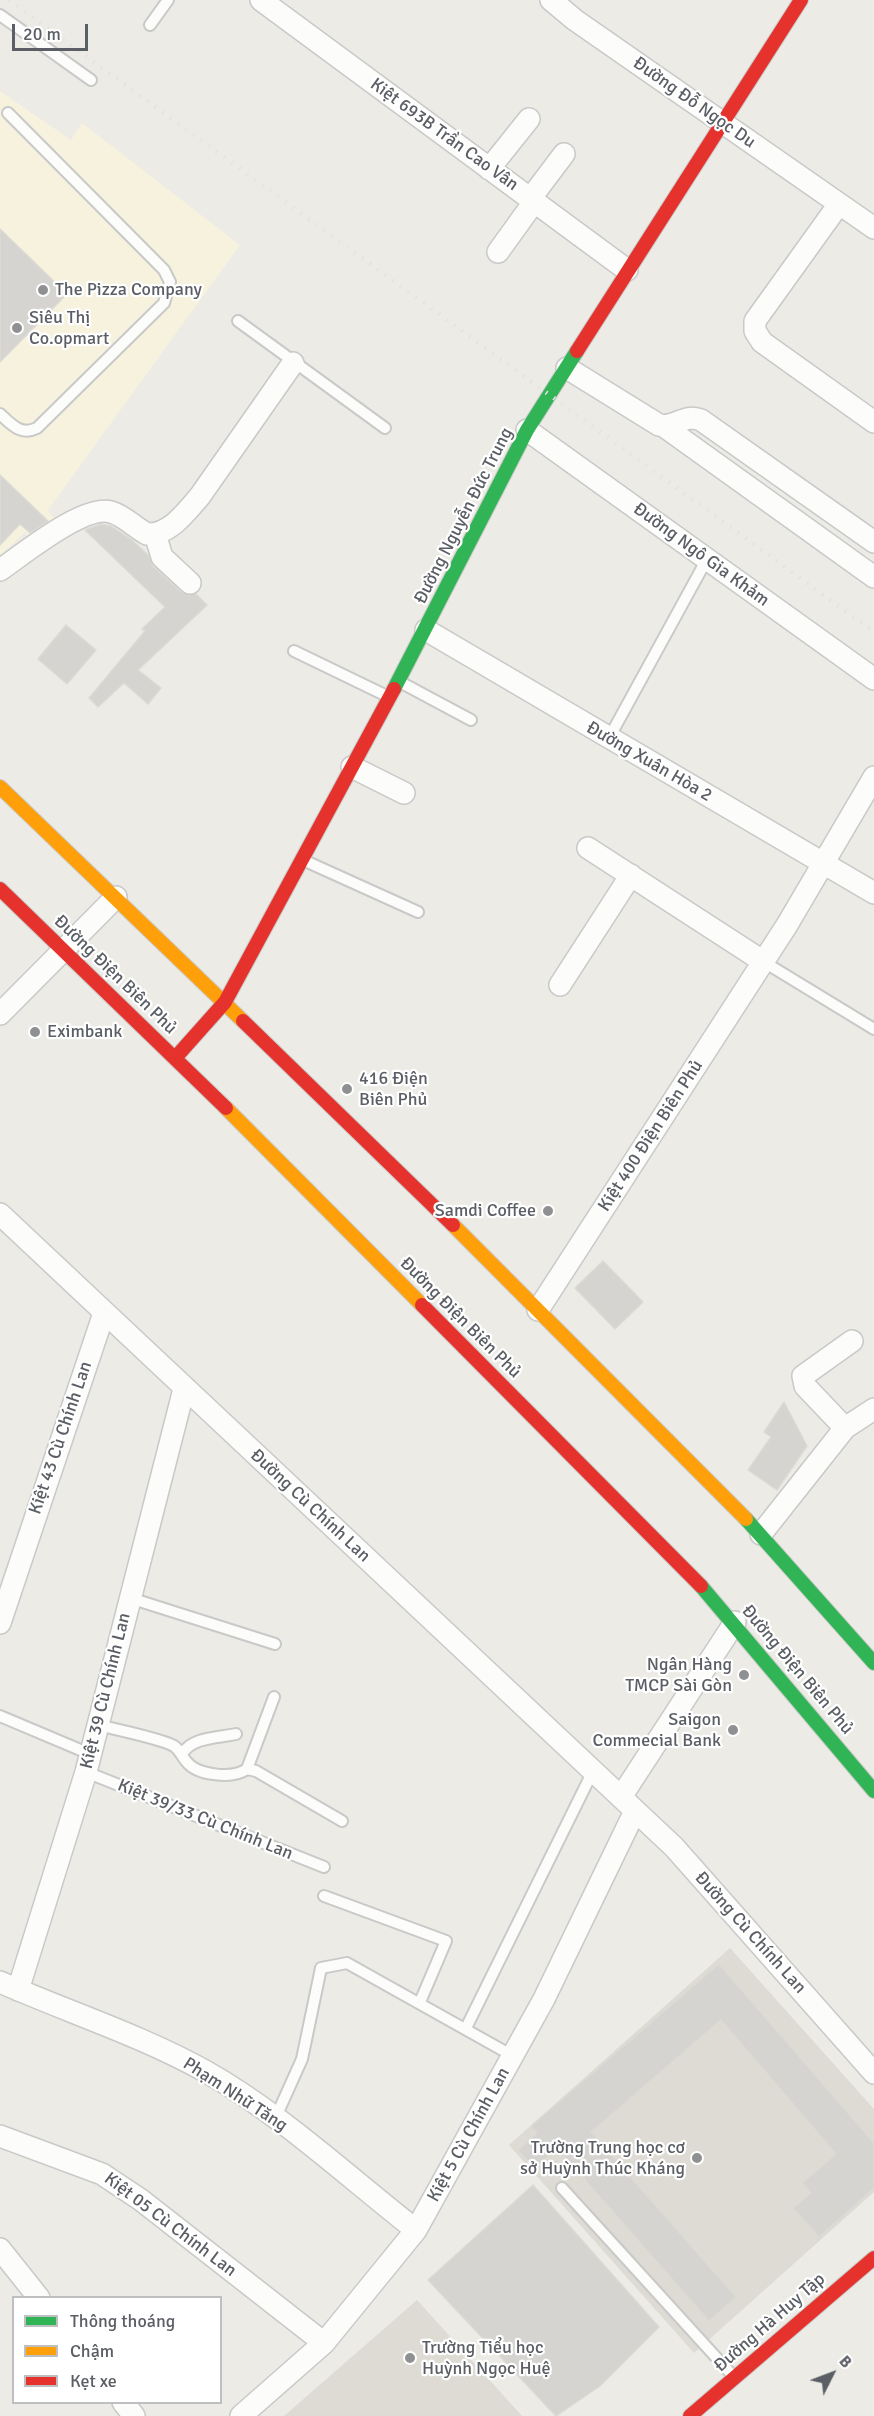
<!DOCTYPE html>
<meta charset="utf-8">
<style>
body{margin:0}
#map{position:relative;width:874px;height:2416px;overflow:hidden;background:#ecebe5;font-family:Signika,sans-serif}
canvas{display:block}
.legend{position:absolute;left:12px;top:2296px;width:210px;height:108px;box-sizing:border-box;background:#fff;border:2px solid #bdbfc1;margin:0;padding:8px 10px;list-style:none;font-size:18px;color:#5b5f65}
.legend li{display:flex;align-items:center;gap:12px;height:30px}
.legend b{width:30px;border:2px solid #bdbfc1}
.north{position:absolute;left:802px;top:2344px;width:60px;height:60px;-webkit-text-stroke:4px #fff;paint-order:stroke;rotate:48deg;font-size:16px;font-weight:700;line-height:24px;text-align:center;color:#5b5f65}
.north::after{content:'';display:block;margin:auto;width:21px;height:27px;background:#5b5f65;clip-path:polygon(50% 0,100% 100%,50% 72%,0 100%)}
.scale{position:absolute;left:12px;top:24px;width:76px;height:27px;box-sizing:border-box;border:3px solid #5b5f65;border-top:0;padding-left:8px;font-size:18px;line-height:21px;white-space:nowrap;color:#5b5f65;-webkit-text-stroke:4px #fff;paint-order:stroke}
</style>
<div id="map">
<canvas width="874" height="2416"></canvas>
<ul class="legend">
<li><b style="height:8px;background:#30b455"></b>Thông thoáng</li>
<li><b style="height:8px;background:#ff9f0a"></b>Chậm</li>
<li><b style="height:8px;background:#e5322d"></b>Kẹt xe</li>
</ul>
<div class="north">B</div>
<div class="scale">20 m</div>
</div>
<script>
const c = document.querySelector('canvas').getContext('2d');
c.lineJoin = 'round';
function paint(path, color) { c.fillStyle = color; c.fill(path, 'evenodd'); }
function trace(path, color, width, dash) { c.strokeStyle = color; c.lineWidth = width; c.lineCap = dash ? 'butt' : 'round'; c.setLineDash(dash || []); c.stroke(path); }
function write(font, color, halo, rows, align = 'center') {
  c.font = font + ' Signika,sans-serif'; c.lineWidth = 4.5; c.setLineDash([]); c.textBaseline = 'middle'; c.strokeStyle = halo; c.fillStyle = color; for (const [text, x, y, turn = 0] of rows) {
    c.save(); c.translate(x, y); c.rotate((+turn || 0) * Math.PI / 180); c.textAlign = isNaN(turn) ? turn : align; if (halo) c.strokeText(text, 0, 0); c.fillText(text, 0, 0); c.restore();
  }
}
const commercial = new Path2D(`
 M 0,91 L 71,140 L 82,123 L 240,245 L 48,510 L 55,519 L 34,541 L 25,532 L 0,556 Z`);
const education = new Path2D(`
 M 730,1948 L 874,2109 L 874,2192 L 694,2353 L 509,2145 Z
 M 417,2300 L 522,2416 L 284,2416 Z`);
const building = new Path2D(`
 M 0,229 L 67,294 L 0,362 Z
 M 0,475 L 48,521 L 30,533 L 20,524 L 0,545 Z
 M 101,524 L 111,526 L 132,540 L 148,555 L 153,566 L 181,592 L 188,595 L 196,594 L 207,605 L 138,670 L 161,688 L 148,704 L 124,683 L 98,707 L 89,698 L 145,631 L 142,629 L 165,607 L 85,530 Z
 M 66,625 L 96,650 L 67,684 L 38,659 Z
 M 603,1261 L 643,1302 L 615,1329 L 575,1288 Z
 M 784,1402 L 807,1446 L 777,1490 L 748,1470 L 771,1437 L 764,1432 Z
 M 719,1964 L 874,2143 L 874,2188 L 819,2237 L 793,2208 L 811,2193 L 802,2183 L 836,2154 L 721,2020 L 591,2132 L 736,2297 L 709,2321 L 557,2148 L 535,2169 L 518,2150 L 537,2133 L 531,2126 Z
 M 533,2185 L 659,2327 L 600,2386 L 556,2416 L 428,2280 Z`);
const lane = new Path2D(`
 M 0,15 L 91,80
 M 150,25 L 168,0
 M 238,321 L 385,428
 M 0,414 C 12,425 21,436 37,428 L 164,303 L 170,282 L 164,270 L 8,113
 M 294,651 L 389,697
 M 400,682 L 471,720
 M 609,738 L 707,559
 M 303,860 L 418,912
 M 764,962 L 874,1029
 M 130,1598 L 275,1644
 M 0,1716 L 90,1754
 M 98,1725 C 114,1729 163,1739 174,1746 C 180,1750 182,1757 186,1761 C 197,1776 233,1779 247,1769 L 256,1771 L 342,1821
 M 182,1754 C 192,1737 217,1738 236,1734
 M 247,1769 L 274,1697
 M 86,1772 L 324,1867
 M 324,1896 L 446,1941 L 420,2002
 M 466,2028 L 593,1771
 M 275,2119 L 302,2059 L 321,1968 L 347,1963 L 513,2056
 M 562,2188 L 734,2377`);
const street = new Path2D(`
 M 261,0 L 627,270
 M 551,0 L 575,20 L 874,228
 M 489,169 L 529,119
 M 530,199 L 564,154
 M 839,204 L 755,321 L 755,331 L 762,342 L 874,422
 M 498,252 L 534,202
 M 567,368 L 659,425 C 675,429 684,413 701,420 L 874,542
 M 665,427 L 874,577
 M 527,430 L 874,679
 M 155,534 L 162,557 L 190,583
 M 0,570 C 22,555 84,504 111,512 C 125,516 135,528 147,534 C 170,535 186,512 200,496 L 293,363
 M 426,630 L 874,893
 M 352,767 L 404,793
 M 588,848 L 764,962
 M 560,985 L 631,875
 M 0,1014 L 116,897
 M 0,1214 L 674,1847 L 874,2073
 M 538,1310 L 787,925 L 874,777
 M 845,1428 L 805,1386 L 803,1376 L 852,1341
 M 761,1534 L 845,1428 L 874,1409
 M 0,1623 L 104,1313
 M 621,1797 L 735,1622
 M 0,1982 C 68,2012 140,2035 205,2071 C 281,2114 348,2177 416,2230
 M 18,1990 L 86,1772 L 184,1389
 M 0,2136 L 102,2174 L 141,2200 L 324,2343
 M 0,2249 L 39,2298
 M 123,2402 L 134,2416
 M 241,2416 L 324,2343 L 416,2230 L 544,1999 L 635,1811`);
const fast = new Path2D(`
 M 394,689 L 527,430 L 577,351
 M 746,1519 L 874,1663
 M 701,1586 L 874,1791`);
const slow = new Path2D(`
 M 0,787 L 243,1021
 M 226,1108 L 422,1305
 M 453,1225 L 746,1519`);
const jam = new Path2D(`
 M 577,351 L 801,0
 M 0,889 L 226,1108
 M 243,1021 L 453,1225
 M 176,1057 L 225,1002 L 394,689
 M 422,1305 L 701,1586
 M 690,2416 L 874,2258`);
const rail = new Path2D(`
 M 9,0 L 874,632`);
const markers = [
 [43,290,6,"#8e9092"],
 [17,328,6,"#8e9092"],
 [35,1032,6,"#8e9092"],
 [347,1089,6,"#8e9092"],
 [548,1211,6,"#8e9092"],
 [744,1675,6,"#8e9092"],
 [733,1730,6,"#8e9092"],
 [697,2158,6,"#8e9092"],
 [410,2358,6,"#8e9092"]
];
const streetNames = [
 ["Đường Đỗ Ngọc Du",694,103,35],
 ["Kiệt 693B Trần Cao Vân",444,135,36],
 ["Đường Nguyễn Đức Trung",464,516,-63],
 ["Đường Ngô Gia Khảm",701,555,36],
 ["Đường Xuân Hòa 2",649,762,30],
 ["Đường Điện Biên Phủ",115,975,44],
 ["Kiệt 400 Điện Biên Phủ",651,1136,-57],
 ["Đường Điện Biên Phủ",460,1318,45],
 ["Kiệt 43 Cù Chính Lan",61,1438,-71],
 ["Đường Cù Chính Lan",310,1506,43],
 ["Đường Điện Biên Phủ",797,1670,50],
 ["Kiệt 39 Cù Chính Lan",106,1691,-76],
 ["Kiệt 39/33 Cù Chính Lan",205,1820,22],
 ["Đường Cù Chính Lan",750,1933,48],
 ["Phạm Nhữ Tăng",235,2095,33],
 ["Kiệt 5 Cù Chính Lan",469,2135,-61],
 ["Kiệt 05 Cù Chính Lan",170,2225,37],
 ["Đường Hà Huy Tập",770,2323,-41]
];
const poiNames = [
 ["The Pizza Company",55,290],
 ["Siêu Thị",29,318],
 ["Co.opmart",29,339],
 ["Eximbank",47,1032],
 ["416 Điện",359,1079],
 ["Biên Phủ",359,1100],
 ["Samdi Coffee",536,1211,"right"],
 ["Ngân Hàng",732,1665,"right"],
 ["TMCP Sài Gòn",732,1686,"right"],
 ["Saigon",721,1720,"right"],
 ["Commecial Bank",721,1741,"right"],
 ["Trường Trung học cơ",685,2148,"right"],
 ["sở Huỳnh Thúc Kháng",685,2169,"right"],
 ["Trường Tiểu học",422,2348],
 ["Huỳnh Ngọc Huệ",422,2369]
];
paint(commercial, '#f6f2dd');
paint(education, '#dddbd3');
paint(building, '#d5d4d0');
trace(building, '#dcdad4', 1.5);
trace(lane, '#c8c9c8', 14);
trace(street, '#c8c9c8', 24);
trace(fast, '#c9cac9', 16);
trace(slow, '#c9cac9', 16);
trace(jam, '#c9cac9', 16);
trace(lane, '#fcfcfb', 10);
trace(street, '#fcfcfb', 21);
trace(fast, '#30b455', 14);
trace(slow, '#ff9f0a', 14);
trace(jam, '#e5322d', 14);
trace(rail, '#e4e3e3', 4.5, [1.5, 8]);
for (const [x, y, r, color] of markers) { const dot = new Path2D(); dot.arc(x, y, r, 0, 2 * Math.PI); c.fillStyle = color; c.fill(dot); trace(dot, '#fff', 2); }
write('18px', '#5b5f65', '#fff', streetNames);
write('18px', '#5b5f65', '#fff', poiNames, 'left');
</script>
